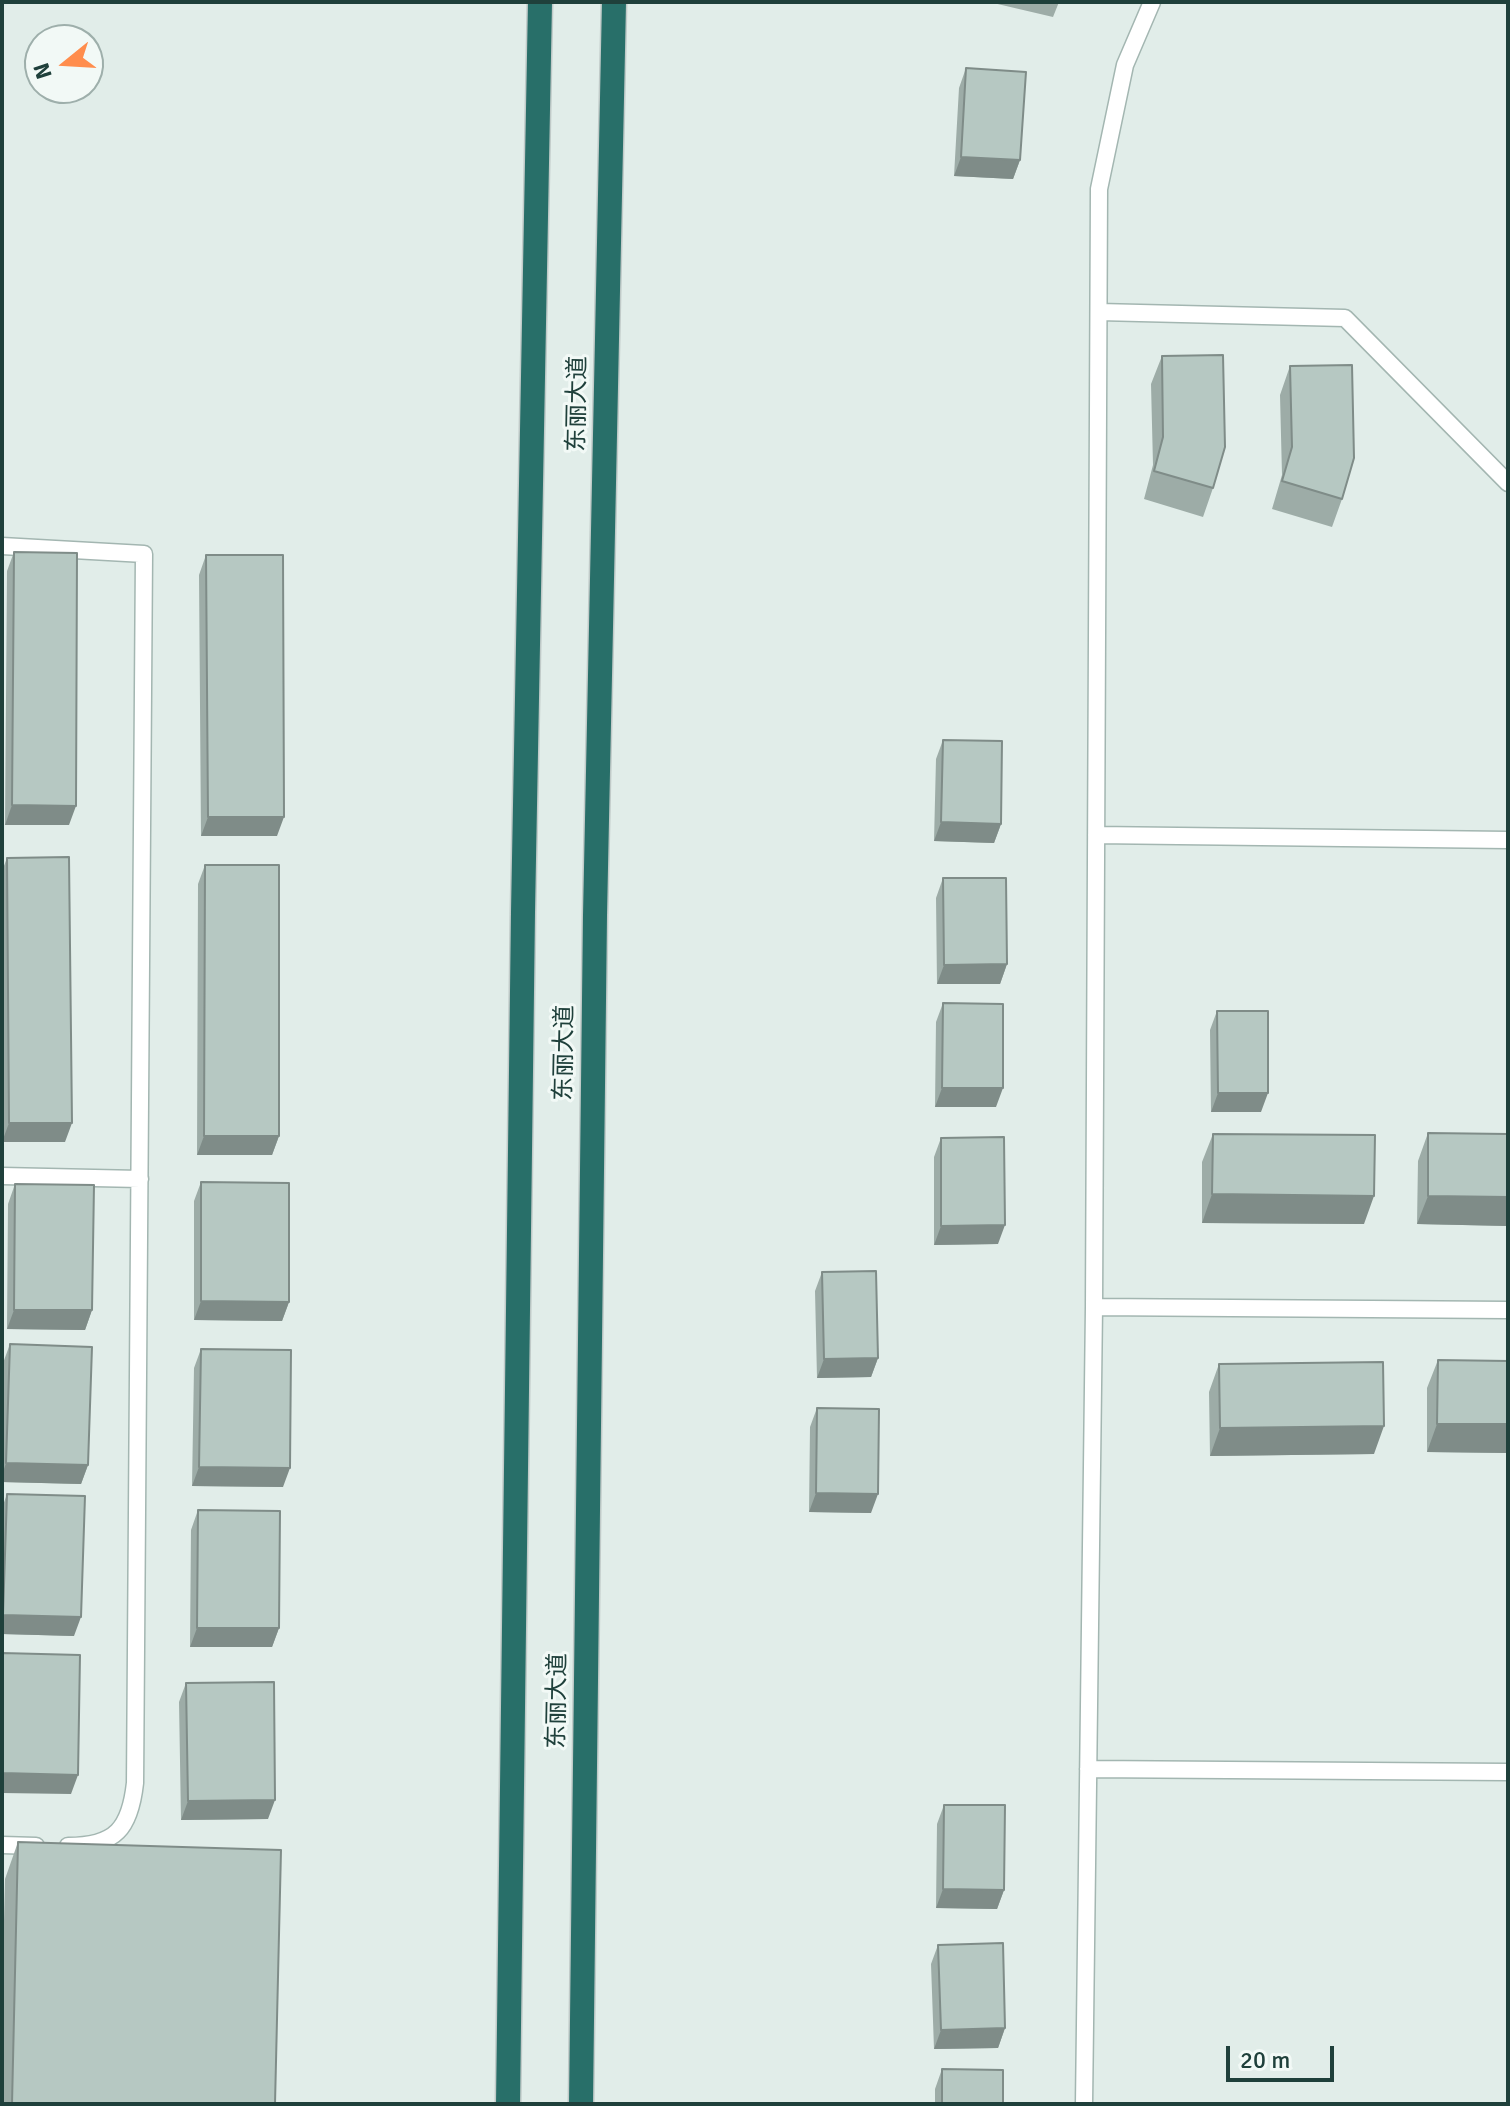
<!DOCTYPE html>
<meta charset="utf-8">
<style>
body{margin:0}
#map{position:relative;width:1510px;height:2106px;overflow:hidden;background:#e1ede9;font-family:Signika,sans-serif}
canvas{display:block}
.frame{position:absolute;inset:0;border:4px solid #1f403b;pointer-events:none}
.north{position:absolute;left:24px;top:24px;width:80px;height:80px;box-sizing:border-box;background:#f2f9f6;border:2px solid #9eafab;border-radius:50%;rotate:252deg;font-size:22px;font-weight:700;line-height:32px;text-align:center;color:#1f403b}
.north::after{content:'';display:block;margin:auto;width:28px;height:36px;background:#ff8d4d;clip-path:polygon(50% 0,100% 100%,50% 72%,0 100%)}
.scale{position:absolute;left:1226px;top:2046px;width:108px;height:36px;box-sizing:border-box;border:4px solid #1f403b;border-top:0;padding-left:10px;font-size:24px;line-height:28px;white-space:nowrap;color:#1f403b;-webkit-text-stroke:6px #f2f9f6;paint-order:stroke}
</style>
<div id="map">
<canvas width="1510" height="2106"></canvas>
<div class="frame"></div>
<div class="north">N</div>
<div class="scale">20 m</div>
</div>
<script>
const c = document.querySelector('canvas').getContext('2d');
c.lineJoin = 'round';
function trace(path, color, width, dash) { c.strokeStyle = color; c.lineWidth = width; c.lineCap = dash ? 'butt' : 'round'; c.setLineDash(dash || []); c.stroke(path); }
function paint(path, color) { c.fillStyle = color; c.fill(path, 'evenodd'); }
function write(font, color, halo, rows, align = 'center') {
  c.font = font + ' Signika,"Noto Sans SC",sans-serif'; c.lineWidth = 6; c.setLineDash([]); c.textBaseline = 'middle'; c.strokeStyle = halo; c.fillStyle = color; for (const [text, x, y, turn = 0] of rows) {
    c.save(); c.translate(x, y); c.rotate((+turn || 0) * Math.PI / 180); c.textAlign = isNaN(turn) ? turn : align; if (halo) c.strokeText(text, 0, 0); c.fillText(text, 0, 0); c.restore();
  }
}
const lane = new Path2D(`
 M 1099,312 L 1345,318 L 1508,483
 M 2,546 L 144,554 L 135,1783 C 130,1828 116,1846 68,1846
 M 1096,835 L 1508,840
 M 2,1176 L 140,1179
 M 1094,1307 L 1508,1310
 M 1088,1769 L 1508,1772
 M 2,1845 L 36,1846
 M 1084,2104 L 1094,1307 L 1099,189 L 1125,65 L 1152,2`);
const highway = new Path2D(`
 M 508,2104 L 523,912 L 540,2
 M 581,2104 L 595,915 L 614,2`);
const wall = new Path2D(`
 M 989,2 L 1059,2 L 1053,17 Z
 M 966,68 L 1020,160 L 1013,179 L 954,176 L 959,88 Z
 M 1162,356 L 1213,488 L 1203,517 L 1144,499 L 1153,465 L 1151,384 Z
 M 1290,366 L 1342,499 L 1332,527 L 1272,509 L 1282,475 L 1280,395 Z
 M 14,552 L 69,825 L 5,825 L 7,571 Z
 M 206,555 L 277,836 L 201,836 L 199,575 Z
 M 943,740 L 1001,824 L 994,843 L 934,841 L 936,759 Z
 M 7,858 L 65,1142 L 2,1142 L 2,871 Z
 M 205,865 L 279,1136 L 272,1155 L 197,1155 L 198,884 Z
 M 943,878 L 1007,964 L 1000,984 L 937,984 L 936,898 Z
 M 943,1003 L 996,1107 L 935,1107 L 936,1022 Z
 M 1217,1011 L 1261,1112 L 1211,1112 L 1210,1030 Z
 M 1428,1133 L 1508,1134 L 1508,1226 L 1417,1224 L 1418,1161 Z
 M 1213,1134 L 1364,1224 L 1202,1223 L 1202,1162 Z
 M 941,1138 L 998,1244 L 934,1245 L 934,1157 Z
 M 201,1182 L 289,1302 L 282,1321 L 194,1320 L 194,1201 Z
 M 15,1184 L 92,1310 L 85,1330 L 7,1329 L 8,1204 Z
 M 822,1272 L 878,1358 L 871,1377 L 817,1378 L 815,1291 Z
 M 10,1344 L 88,1465 L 81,1484 L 2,1482 L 3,1363 Z
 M 201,1349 L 283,1487 L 192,1486 L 194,1368 Z
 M 1438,1360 L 1508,1361 L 1508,1453 L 1427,1452 L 1427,1388 Z
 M 1219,1364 L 1374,1454 L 1210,1456 L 1209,1392 Z
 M 817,1408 L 871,1513 L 809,1512 L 810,1427 Z
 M 7,1494 L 74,1636 L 2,1634 L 2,1508 Z
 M 198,1510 L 279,1628 L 272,1647 L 190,1647 L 191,1530 Z
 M 186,1683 L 268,1819 L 181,1820 L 179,1702 Z
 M 944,1805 L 1004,1890 L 997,1909 L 936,1908 L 937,1824 Z
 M 18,1842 L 275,2104 L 2,2104 L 2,2001 L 5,1879 Z
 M 938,1945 L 1005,2028 L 998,2048 L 934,2049 L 931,1964 Z
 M 942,2069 L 1003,2104 L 935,2104 L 935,2089 Z`);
const shadedWall = new Path2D(`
 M 961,157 L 1020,160 L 1013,179 L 954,176 Z
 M 12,805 L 76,806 L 69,825 L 5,825 Z
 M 208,817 L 284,817 L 277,836 L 201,836 Z
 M 941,822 L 1001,824 L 994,843 L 934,841 Z
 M 1007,964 L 1000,984 L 937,984 L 944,965 Z
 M 942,1088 L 1003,1088 L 996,1107 L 935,1107 Z
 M 1218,1093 L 1268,1093 L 1261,1112 L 1211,1112 Z
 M 9,1123 L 72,1123 L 65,1142 L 2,1142 Z
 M 204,1136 L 279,1136 L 272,1155 L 197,1155 Z
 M 1212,1194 L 1374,1196 L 1364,1224 L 1202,1223 Z
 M 1428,1196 L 1508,1197 L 1508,1226 L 1417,1224 Z
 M 1005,1225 L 998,1244 L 934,1245 L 941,1226 Z
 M 201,1301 L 289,1302 L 282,1321 L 194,1320 Z
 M 14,1310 L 92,1310 L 85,1330 L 7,1329 Z
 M 878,1358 L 871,1377 L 817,1378 L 824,1359 Z
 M 1437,1424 L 1508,1424 L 1508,1453 L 1427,1452 Z
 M 1384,1426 L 1374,1454 L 1210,1456 L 1220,1428 Z
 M 6,1463 L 88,1465 L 81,1484 L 2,1482 L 2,1475 Z
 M 199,1467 L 290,1468 L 283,1487 L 192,1486 Z
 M 816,1493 L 878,1494 L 871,1513 L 809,1512 Z
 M 3,1615 L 81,1617 L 74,1636 L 2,1634 L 2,1618 Z
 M 197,1628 L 279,1628 L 272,1647 L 190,1647 Z
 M 2,1773 L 78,1775 L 71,1794 L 2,1793 Z
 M 275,1800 L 268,1819 L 181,1820 L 188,1801 Z
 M 943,1889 L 1004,1890 L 997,1909 L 936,1908 Z
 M 1005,2028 L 998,2048 L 934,2049 L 941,2030 Z`);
const building = new Path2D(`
 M 966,68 L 1026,72 L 1020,160 L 961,157 Z
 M 1223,355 L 1225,447 L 1213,488 L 1154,471 L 1163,437 L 1162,356 Z
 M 1352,365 L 1354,458 L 1342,499 L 1282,481 L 1292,447 L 1290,366 Z
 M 14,552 L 77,553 L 76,806 L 12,805 Z
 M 206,555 L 283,555 L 284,817 L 208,817 Z
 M 943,740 L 1002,741 L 1001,824 L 941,822 Z
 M 69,857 L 72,1123 L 9,1123 L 7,858 Z
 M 205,865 L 279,865 L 279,1136 L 204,1136 Z
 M 943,878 L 1006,878 L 1007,964 L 944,965 Z
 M 943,1003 L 1003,1004 L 1003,1088 L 942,1088 Z
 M 1217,1011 L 1268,1011 L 1268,1093 L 1218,1093 Z
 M 1428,1133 L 1508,1134 L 1508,1197 L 1428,1196 Z
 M 1213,1134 L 1375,1135 L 1374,1196 L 1212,1194 Z
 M 1004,1137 L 1005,1225 L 941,1226 L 941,1138 Z
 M 201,1182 L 289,1183 L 289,1302 L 201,1301 Z
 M 15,1184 L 94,1185 L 92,1310 L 14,1310 Z
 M 876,1271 L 878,1358 L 824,1359 L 822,1272 Z
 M 10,1344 L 92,1347 L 88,1465 L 6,1463 Z
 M 201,1349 L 291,1350 L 290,1468 L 199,1467 Z
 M 1438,1360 L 1508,1361 L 1508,1424 L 1437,1424 Z
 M 1383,1362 L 1384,1426 L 1220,1428 L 1219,1364 Z
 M 817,1408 L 879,1409 L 878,1494 L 816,1493 Z
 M 7,1494 L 85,1496 L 81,1617 L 3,1615 Z
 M 198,1510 L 280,1511 L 279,1628 L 197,1628 Z
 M 2,1653 L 80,1655 L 78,1775 L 2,1773 Z
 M 274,1682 L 275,1800 L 188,1801 L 186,1683 Z
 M 944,1805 L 1005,1805 L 1004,1890 L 943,1889 Z
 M 18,1842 L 281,1850 L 275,2104 L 12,2104 Z
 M 1003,1943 L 1005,2028 L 941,2030 L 938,1945 Z
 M 942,2069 L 1003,2070 L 1003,2104 L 942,2104 Z`);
const streetNames = [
 ["东丽大道",578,404,-89],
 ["东丽大道",565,1053,-89],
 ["东丽大道",558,1701,-89]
];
trace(lane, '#a3b6b1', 19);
trace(highway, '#c0cac8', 27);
trace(lane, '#fff', 16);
trace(highway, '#286f69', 24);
paint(wall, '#9daca7');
paint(shadedWall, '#7f8c88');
paint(building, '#b6c8c2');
trace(building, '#7f8c88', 2);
write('24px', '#1f403b', '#f2f9f6', streetNames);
</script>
